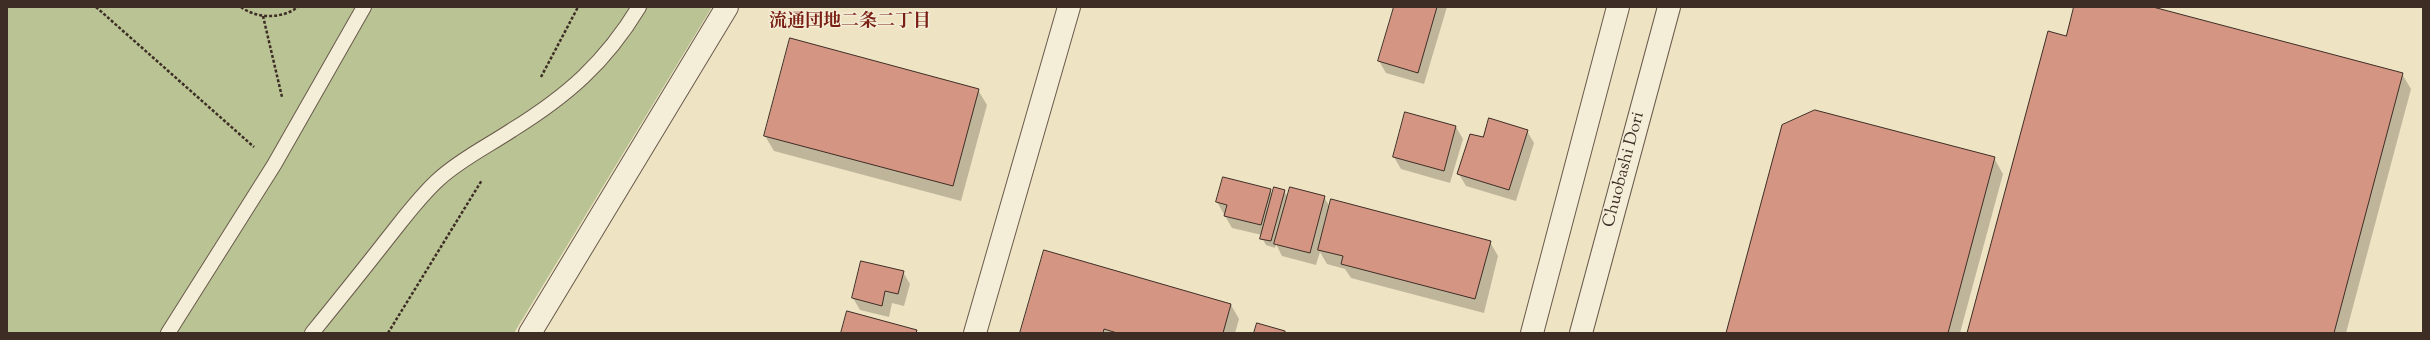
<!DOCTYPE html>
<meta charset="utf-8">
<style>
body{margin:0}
#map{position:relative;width:2430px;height:340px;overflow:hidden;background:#eee3c2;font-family:"Sorts Mill Goudy",serif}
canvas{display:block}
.frame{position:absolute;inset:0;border:8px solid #3d2d25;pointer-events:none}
</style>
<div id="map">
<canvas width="2430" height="340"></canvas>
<div class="frame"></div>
</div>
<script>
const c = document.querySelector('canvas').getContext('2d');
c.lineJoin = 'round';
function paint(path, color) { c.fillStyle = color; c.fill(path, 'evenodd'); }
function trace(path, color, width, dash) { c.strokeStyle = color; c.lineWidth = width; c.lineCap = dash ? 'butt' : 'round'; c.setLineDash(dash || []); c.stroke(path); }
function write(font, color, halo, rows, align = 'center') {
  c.font = font + ' "Sorts Mill Goudy","Noto Serif JP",serif'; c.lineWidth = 3; c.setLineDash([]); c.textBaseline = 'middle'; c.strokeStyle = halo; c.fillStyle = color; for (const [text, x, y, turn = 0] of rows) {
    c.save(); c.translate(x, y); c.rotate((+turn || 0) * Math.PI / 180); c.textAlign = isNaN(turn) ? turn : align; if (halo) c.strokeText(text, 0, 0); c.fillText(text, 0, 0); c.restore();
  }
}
const green = new Path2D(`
 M 7,7 L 712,7 L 514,333 L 7,333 Z`);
const shadow = new Path2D(`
 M 1395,7 L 1447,7 L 1424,84 L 1386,73 L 1379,61 Z
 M 2075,7 L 2150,7 L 2402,74 L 2411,89 L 2346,333 L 1968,333 L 2067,37 Z
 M 978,90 L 987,105 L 961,201 L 774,151 L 765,136 Z
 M 1456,127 L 1463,139 L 1450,183 L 1401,169 L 1394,157 Z
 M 1527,131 L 1534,143 L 1516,201 L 1466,186 L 1459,174 L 1484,139 Z
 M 1994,158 L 2003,174 L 1960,333 L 1727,333 Z
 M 1270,190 L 1273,195 L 1284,191 L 1288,197 L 1324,197 L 1330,207 L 1490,242 L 1498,256 L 1484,313 L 1351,278 L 1345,269 L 1327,264 L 1320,252 L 1316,265 L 1282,256 L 1276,244 L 1275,248 L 1266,245 L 1262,238 L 1262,235 L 1232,228 L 1217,202 Z
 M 903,272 L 910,284 L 904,306 L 892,303 L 889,317 L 860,310 L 853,298 Z
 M 1231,305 L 1239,319 L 1235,333 L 1021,333 Z`);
const building = new Path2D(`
 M 1394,7 L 1437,7 L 1418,73 L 1378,61 Z
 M 2074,7 L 2153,7 L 2403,73 L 2334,333 L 1967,333 L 2048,31 L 2066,36 Z
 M 790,38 L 979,89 L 953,186 L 764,136 Z
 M 1815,110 L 1995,157 L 1948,333 L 1726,333 L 1782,125 Z
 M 1405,112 L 1456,126 L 1444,171 L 1393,157 Z
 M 1489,118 L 1528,130 L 1509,190 L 1457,174 L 1470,134 L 1483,137 Z
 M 1223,177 L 1271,189 L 1261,225 L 1224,216 L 1227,205 L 1216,202 Z
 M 1274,187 L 1285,190 L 1271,241 L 1260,239 Z
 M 1290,187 L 1325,196 L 1310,253 L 1274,244 Z
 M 1331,199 L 1491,241 L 1475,299 L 1341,264 L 1343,256 L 1318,250 Z
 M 1044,250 L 1231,304 L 1223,333 L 1117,333 L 1104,329 L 1103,333 L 1020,333 Z
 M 861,261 L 904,271 L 898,294 L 885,291 L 882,306 L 852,298 Z
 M 847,311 L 917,330 L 916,333 L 841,333 Z
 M 1257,323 L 1285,331 L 1285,333 L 1254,333 Z`);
const path = new Path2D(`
 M 96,7 L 254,147
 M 241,7 C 257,19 282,19 298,7
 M 263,16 L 282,97
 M 541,77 L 578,7
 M 388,333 L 482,180`);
const service = new Path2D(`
 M 168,333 L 274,165 L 364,7
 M 312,333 C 338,301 363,270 388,238 C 404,218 420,196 439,179 C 461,159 488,146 512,130 C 567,96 605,63 639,7`);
const minor = new Path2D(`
 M 530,333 L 727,7
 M 975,333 L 1069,7`);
const tertiary = new Path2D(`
 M 1532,333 L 1618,7
 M 1581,333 L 1669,7`);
const streetNames = [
 ["Chuobashi Dori",1625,170,-75]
];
const neighbourhoodNames = [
 ["流通団地二条二丁目",850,23]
];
paint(green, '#b9c393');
paint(shadow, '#0003');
paint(building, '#d49583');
trace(building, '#3d2d25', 1);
trace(service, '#695a4c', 16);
trace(minor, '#695a4c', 24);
trace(tertiary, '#695a4c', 24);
trace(path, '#3d2d25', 2.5, [3, 2]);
trace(service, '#f4edd7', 14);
trace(minor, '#f4edd7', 22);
trace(tertiary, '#f4edd7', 22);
write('17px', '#3d2d25', '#f4edd7', streetNames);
write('bold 18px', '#7a1f14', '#f4edd7', neighbourhoodNames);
</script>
